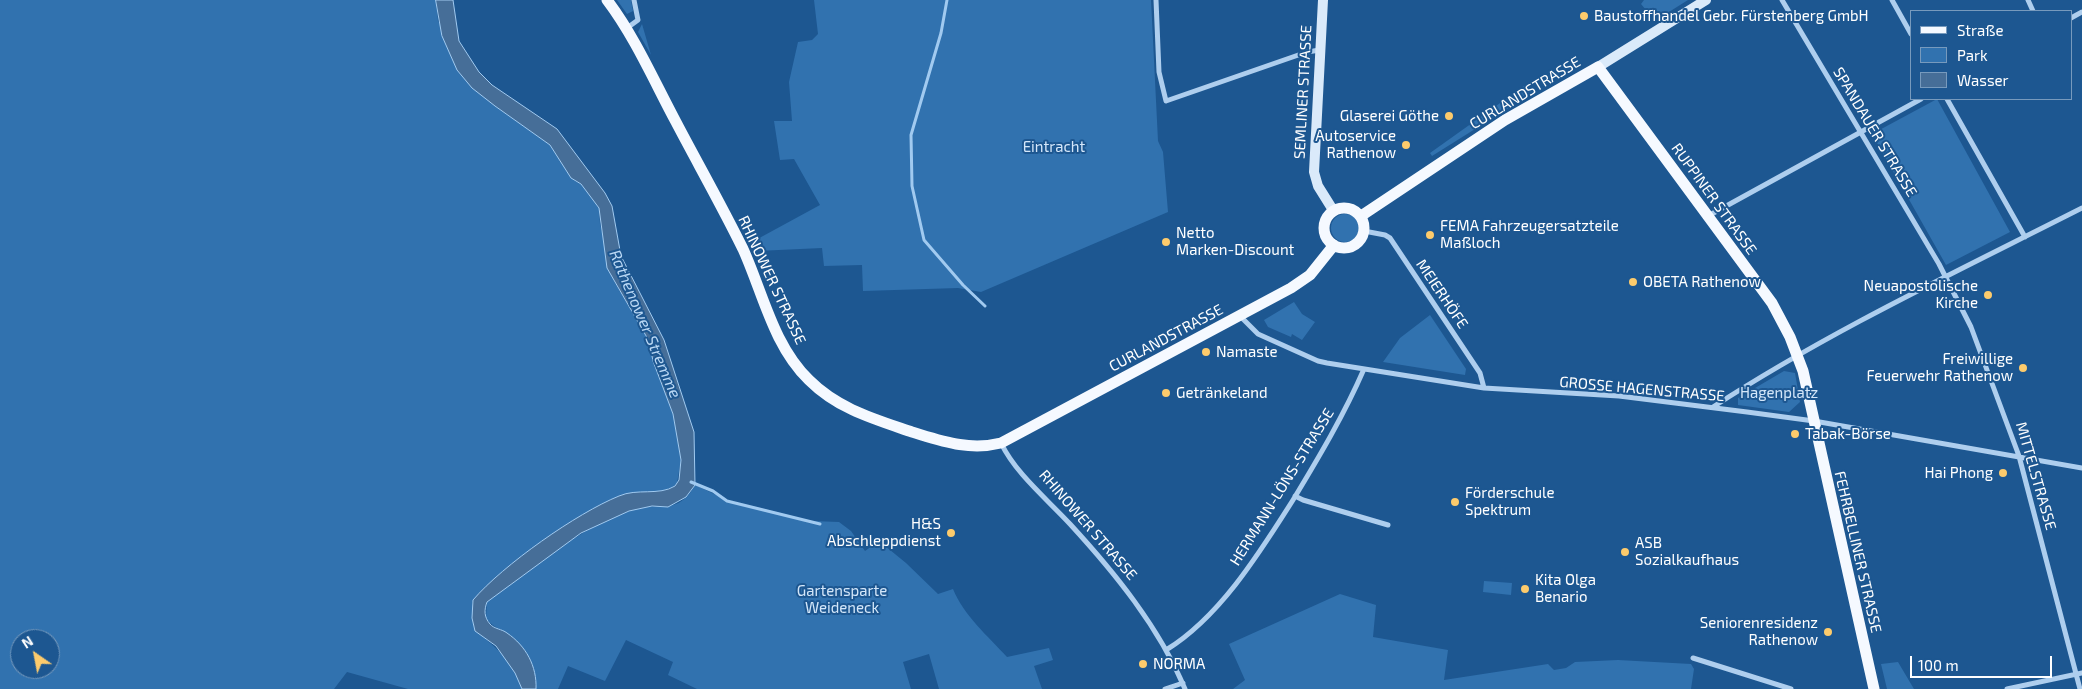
<!DOCTYPE html>
<meta charset="utf-8">
<style>
body{margin:0}
#map{position:relative;width:2082px;height:689px;overflow:hidden;background:#1d5791;font-family:"Exo 2",sans-serif}
canvas{display:block}
.legend{position:absolute;left:1910px;top:10px;width:162px;height:90px;box-sizing:border-box;background:#1d5791;border:1px solid #779abd;margin:0;padding:6px 9px;list-style:none;font-size:15px;color:#fff}
.legend li{display:flex;align-items:center;gap:10px;height:25px}
.legend b{width:25px;border:1px solid #779abd}
.north{position:absolute;left:10px;top:629px;width:50px;height:50px;box-sizing:border-box;background:#1d5791;border:1px solid #779abd;border-radius:50%;rotate:327deg;font-size:14px;font-weight:700;line-height:20px;text-align:center;color:#fff}
.north::after{content:'';display:block;margin:auto;width:18px;height:22px;background:#fdcb6c;clip-path:polygon(50% 0,100% 100%,50% 72%,0 100%)}
.scale{position:absolute;left:1910px;top:656px;width:142px;height:22px;box-sizing:border-box;border:2px solid #fff;border-top:0;padding-left:6px;font-size:15px;line-height:18px;white-space:nowrap;color:#fff;-webkit-text-stroke:4px #1d5791;paint-order:stroke}
</style>
<div id="map">
<canvas width="2082" height="689"></canvas>
<ul class="legend">
<li><b style="height:6px;background:#f5f9ff"></b>Straße</li>
<li><b style="height:14px;background:#3172af"></b>Park</li>
<li><b style="height:14px;background:#466e98"></b>Wasser</li>
</ul>
<div class="north">N</div>
<div class="scale">100 m</div>
</div>
<script>
const c = document.querySelector('canvas').getContext('2d');
c.lineJoin = 'round';
function paint(path, color) { c.fillStyle = color; c.fill(path, 'evenodd'); }
function trace(path, color, width, dash) { c.strokeStyle = color; c.lineWidth = width; c.lineCap = dash ? 'butt' : 'round'; c.setLineDash(dash || []); c.stroke(path); }
function write(font, color, halo, rows, align = 'center') {
  c.font = font + ' "Exo 2",sans-serif'; c.lineWidth = 4; c.setLineDash([]); c.textBaseline = 'middle'; c.strokeStyle = halo; c.fillStyle = color; for (const [text, x, y, turn = 0] of rows) {
    c.save(); c.translate(x, y); c.rotate((+turn || 0) * Math.PI / 180); c.textAlign = isNaN(turn) ? turn : align; if (halo) c.strokeText(text, 0, 0); c.fillText(text, 0, 0); c.restore();
  }
}
const green = new Path2D(`
 M 0,0 L 436,0 L 438,21 L 495,106 L 550,145 L 575,181 L 581,184 L 599,208 L 600,224 L 614,281 L 649,341 L 653,361 L 673,414 L 681,460 L 677,483 C 667,496 635,489 619,496 C 578,514 498,568 472,603 L 474,628 C 491,645 517,662 522,689 L 408,689 L 347,672 L 334,689 L 0,689 ZM 20,639 L 50,639 L 50,669 L 20,669 Z
 M 617,0 L 631,0 L 633,11 L 627,14 Z
 M 814,0 L 1151,0 L 1158,141 L 1163,152 L 1168,212 L 981,292 L 958,288 L 863,291 L 862,265 L 824,266 L 822,248 L 757,251 L 752,242 L 820,205 L 794,159 L 780,160 L 774,121 L 792,121 L 789,82 L 798,42 L 812,40 L 818,34 Z
 M 1644,0 L 1688,0 L 1661,17 L 1651,16 L 1641,4 Z
 M 642,24 L 651,55 L 638,32 Z
 M 1524,86 L 1531,94 L 1432,156 L 1430,153 Z
 M 1937,99 L 2010,232 L 1946,265 L 1872,134 Z
 M1331 228a14 14 0 1 1 28 0a14 14 0 1 1-28 0Z
 M 1294,302 L 1302,314 L 1315,322 L 1302,340 L 1292,334 L 1291,337 L 1268,327 L 1264,320 Z
 M 1430,315 L 1466,369 L 1465,375 L 1383,362 L 1400,338 Z
 M 1784,371 L 1795,373 L 1800,402 L 1789,412 L 1738,405 L 1738,398 Z
 M 695,485 L 727,500 L 812,521 L 839,522 L 851,531 L 865,551 L 879,541 L 906,563 L 938,594 L 953,589 C 964,616 988,636 1007,657 L 1049,648 L 1053,660 L 1034,666 L 1042,689 L 939,689 L 929,654 L 903,662 L 911,689 L 697,689 L 668,675 L 673,662 L 626,640 L 605,681 L 568,666 L 558,689 L 536,689 C 536,669 524,646 508,634 C 500,628 492,627 486,618 L 487,602 C 499,591 514,582 527,572 C 561,547 594,521 636,509 C 662,502 677,516 695,485 Z
 M 1484,581 L 1512,583 L 1511,595 L 1483,592 Z
 M 1340,594 L 1376,605 L 1373,637 L 1448,650 L 1444,680 L 1548,664 L 1554,670 L 1566,668 L 1575,662 L 1618,660 L 1691,664 L 1694,669 L 1691,689 L 1233,689 L 1245,680 L 1229,644 Z
 M 1898,662 L 1914,689 L 1887,689 L 1881,664 Z`);
const water = new Path2D(`
 M 436,0 L 453,0 L 459,41 L 479,72 L 492,85 L 557,129 L 605,193 L 612,206 L 621,256 L 664,340 L 694,432 L 695,485 L 686,497 L 668,507 L 652,506 L 629,511 L 581,533 L 487,602 C 484,610 484,617 490,624 C 494,629 502,629 507,633 C 526,646 537,666 536,689 L 522,689 L 515,673 L 496,646 L 475,631 L 472,618 L 473,600 C 503,565 577,513 619,496 C 637,488 659,496 675,486 L 679,480 L 681,460 L 673,414 L 653,361 L 649,341 L 607,268 L 599,208 L 581,184 L 571,178 L 550,145 L 495,106 L 472,88 L 457,70 L 442,36 Z`);
const stream = new Path2D(`
 M 947,0 L 941,33 L 911,135 L 912,186 L 924,240 L 963,285 L 985,306
 M 691,482 L 713,491 L 727,501 L 820,524`);
const street = new Path2D(`
 M 1156,0 L 1159,72 L 1166,101 L 1307,52 L 1320,50
 M 1782,0 L 1939,264 L 1971,327 L 2019,456 L 2080,689
 M 1892,0 L 1911,34
 M 2028,0 L 2033,11
 M 2071,18 L 2082,12
 M 627,28 L 638,20 L 634,0
 M 1947,99 L 2025,237
 M 1708,216 L 1921,99
 M 1364,231 L 1385,235 L 1390,238 L 1480,373 L 1484,388
 M 1240,316 L 1258,334 L 1318,361 L 1327,363 L 1484,388 L 1619,396 L 1747,412 L 1814,421 L 2082,468
 M 1713,407 C 1830,331 1958,271 2082,208
 M 1001,443 C 1016,474 1047,499 1070,524 C 1115,573 1159,627 1185,689
 M 1295,496 L 1303,500 L 1388,525
 M 1166,650 C 1220,617 1260,552 1293,500 C 1319,457 1344,415 1364,369
 M 1693,658 L 1791,689
 M 1165,689 L 1183,683
 M 2007,689 L 2082,673`);
const secondary = new Path2D(`
 M 1323,0 L 1314,172 L 1318,186 L 1333,210
 M 1598,67 L 1706,0`);
const primary = new Path2D(`
 M 607,0 C 635,37 654,81 676,122 C 698,164 722,206 743,249 C 763,293 773,345 809,380 C 838,409 874,419 912,432 C 942,441 969,451 1001,443 L 1291,288 L 1310,275 L 1334,245
 M1324 228a20 20 0 1 1 40 0a20 20 0 1 1-40 0Z
 M 1361,216 L 1505,120 L 1598,67 L 1772,303 L 1790,337 L 1803,371 L 1874,689`);
const markers = [
 [1584,16,5,"#fdcb6c"],
 [1449,116,5,"#fdcb6c"],
 [1406,145,5,"#fdcb6c"],
 [1430,235,5,"#fdcb6c"],
 [1166,242,5,"#fdcb6c"],
 [1633,282,5,"#fdcb6c"],
 [1988,295,5,"#fdcb6c"],
 [1206,352,5,"#fdcb6c"],
 [2023,368,5,"#fdcb6c"],
 [1166,393,5,"#fdcb6c"],
 [1795,434,5,"#fdcb6c"],
 [2003,473,5,"#fdcb6c"],
 [1455,502,5,"#fdcb6c"],
 [951,533,5,"#fdcb6c"],
 [1625,552,5,"#fdcb6c"],
 [1525,589,5,"#fdcb6c"],
 [1828,632,5,"#fdcb6c"],
 [1143,664,5,"#fdcb6c"]
];
const poiNames = [
 ["Baustoffhandel Gebr. Fürstenberg GmbH",1594,16],
 ["Glaserei Göthe",1439,116,"right"],
 ["Autoservice",1396,136,"right"],
 ["Rathenow",1396,153,"right"],
 ["FEMA Fahrzeugersatzteile",1440,226],
 ["Maßloch",1440,243],
 ["Netto",1176,233],
 ["Marken-Discount",1176,250],
 ["OBETA Rathenow",1643,282],
 ["Neuapostolische",1978,286,"right"],
 ["Kirche",1978,303,"right"],
 ["Namaste",1216,352],
 ["Freiwillige",2013,359,"right"],
 ["Feuerwehr Rathenow",2013,376,"right"],
 ["Getränkeland",1176,393],
 ["Tabak-Börse",1805,434],
 ["Hai Phong",1993,473,"right"],
 ["Förderschule",1465,493],
 ["Spektrum",1465,510],
 ["H&S",941,524,"right"],
 ["Abschleppdienst",941,541,"right"],
 ["ASB",1635,543],
 ["Sozialkaufhaus",1635,560],
 ["Kita Olga",1535,580],
 ["Benario",1535,597],
 ["Seniorenresidenz",1818,623,"right"],
 ["Rathenow",1818,640,"right"],
 ["NORMA",1153,664]
];
const streetNames = [
 ["SEMLINER STRASSE",1303,92,-87],
 ["CURLANDSTRASSE",1525,93,-31],
 ["SPANDAUER STRASSE",1875,132,59],
 ["RUPPINER STRASSE",1714,199,54],
 ["RHINOWER STRASSE",772,280,65],
 ["MEIERHÖFE",1442,294,56],
 ["CURLANDSTRASSE",1166,338,-28],
 ["GROSSE HAGENSTRASSE",1642,389,5],
 ["MITTELSTRASSE",2036,476,74],
 ["HERMANN-LÖNS-STRASSE",1282,487,-58],
 ["RHINOWER STRASSE",1088,525,49],
 ["FEHRBELLINER STRASSE",1858,552,77]
];
const parkNames = [
 ["Eintracht",1054,147],
 ["Hagenplatz",1779,393],
 ["Gartensparte",842,591],
 ["Weideneck",842,608]
];
const waterNames = [
 ["Rathenower Stremme",645,324,67]
];
paint(green, '#3172af');
paint(water, '#466e98');
trace(water, '#a1caf0', 1);
trace(stream, '#a1caf0', 3);
trace(street, '#aeceee', 5);
trace(secondary, '#daeafa', 10);
trace(primary, '#f5f9ff', 11);
for (const [x, y, r, color] of markers) { const dot = new Path2D(); dot.arc(x, y, r, 0, 2 * Math.PI); c.fillStyle = color; c.fill(dot); trace(dot, '#1d5791', 2); }
write('15px', '#fff', '#1d5791', poiNames, 'left');
write('15px', '#fff', '#1d5791', streetNames);
write('15px', '#d4e7fa', '#1d5791', parkNames);
write('italic 16px', '#bad8f5', '#1d5791', waterNames);
</script>
